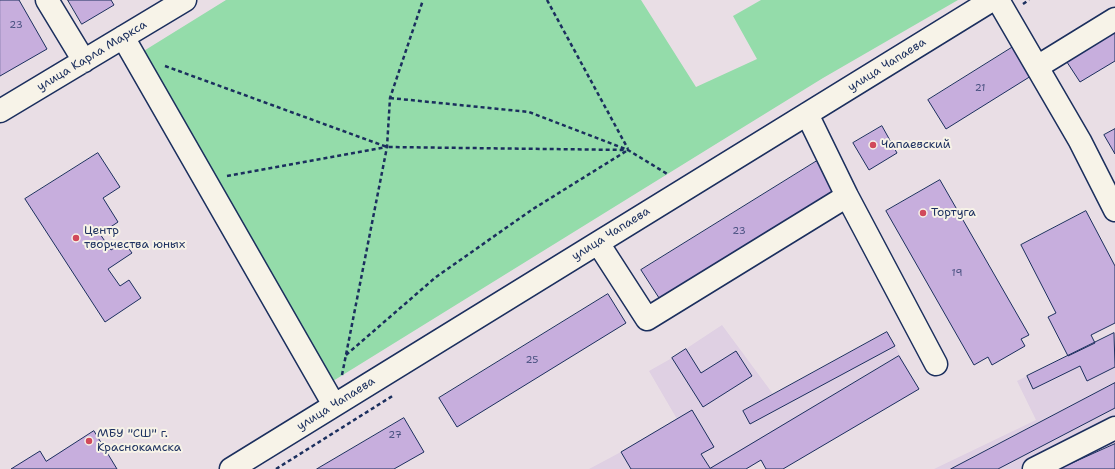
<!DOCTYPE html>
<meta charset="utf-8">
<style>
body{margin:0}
canvas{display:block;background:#e9dee5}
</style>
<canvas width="1115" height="469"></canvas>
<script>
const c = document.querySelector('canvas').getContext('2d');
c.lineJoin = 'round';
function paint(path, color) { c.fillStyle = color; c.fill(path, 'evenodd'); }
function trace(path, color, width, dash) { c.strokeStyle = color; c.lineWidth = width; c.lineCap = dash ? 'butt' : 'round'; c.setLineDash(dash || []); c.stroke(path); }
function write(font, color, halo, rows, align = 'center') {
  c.font = font + ' "Shantell Sans",sans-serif'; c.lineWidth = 4; c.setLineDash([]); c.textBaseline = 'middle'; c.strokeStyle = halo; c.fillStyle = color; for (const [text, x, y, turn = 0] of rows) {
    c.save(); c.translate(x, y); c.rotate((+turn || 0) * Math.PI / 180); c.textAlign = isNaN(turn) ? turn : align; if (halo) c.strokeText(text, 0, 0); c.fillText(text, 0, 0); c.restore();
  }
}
const built = new Path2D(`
 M 722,325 L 773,394 L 887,332 L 919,389 L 766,469 L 761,460 L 746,469 L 589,469 L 621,452 L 677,419 L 649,371 L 672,358 Z
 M 1115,332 L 1115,469 L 934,469 L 1036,420 L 1017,381 Z`);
const green = new Path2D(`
 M 226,0 L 641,0 L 696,87 L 757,59 L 733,16 L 761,0 L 958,0 L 823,78 L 716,144 L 333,381 L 134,57 Z`);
const building = new Path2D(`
 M 0,0 L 19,0 L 47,49 L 0,76 Z
 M 68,0 L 111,0 L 114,5 L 82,24 Z
 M 1115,21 L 1115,61 L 1080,82 L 1061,53 Z
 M 1013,47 L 1031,76 L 946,129 L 928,100 Z
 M 882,126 L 897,153 L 869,170 L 853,143 Z
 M 1115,129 L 1115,154 L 1104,135 Z
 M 98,153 L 120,187 L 103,198 L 118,222 L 100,234 L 111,250 L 124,242 L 132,253 L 108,269 L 120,286 L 129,280 L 141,298 L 105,322 L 25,199 Z
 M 817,161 L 836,192 L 661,301 L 641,270 Z
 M 940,180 L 1029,335 L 1021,339 L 1025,346 L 992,365 L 988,357 L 974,365 L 886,211 Z
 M 1086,211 L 1115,266 L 1115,323 L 1091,335 L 1095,343 L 1068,356 L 1048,317 L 1056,313 L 1021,245 Z
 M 608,294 L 626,323 L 457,427 L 439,398 Z
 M 887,332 L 895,346 L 750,424 L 743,411 Z
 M 1114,333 L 1115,367 L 1087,381 L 1080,366 L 1033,389 L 1027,376 Z
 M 686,349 L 701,373 L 736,351 L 752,376 L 703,407 L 672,358 Z
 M 899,356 L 919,389 L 783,469 L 766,469 L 761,460 L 746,469 L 631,469 L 621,452 L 692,410 L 714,447 L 701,454 L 710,468 Z
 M 1115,383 L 1115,408 L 998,469 L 951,469 Z
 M 404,418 L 424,452 L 394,469 L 317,469 Z
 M 94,431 L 117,469 L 11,469 L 40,451 L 46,461 Z
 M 1115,444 L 1115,469 L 1059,469 Z`);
const path = new Path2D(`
 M 547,0 L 628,149
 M 1023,4 L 1029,0
 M 165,66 L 387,147 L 628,150
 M 390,98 L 529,112 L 628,150 L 669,175
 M 227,176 L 387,147
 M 346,355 L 436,277 L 533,209 L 628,150
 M 342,375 L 387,147 L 390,98 L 423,0
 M 276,469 L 394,395`);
const minor = new Path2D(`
 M 47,0 L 84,61
 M 998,0 L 1080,141 L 1115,210
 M 123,37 L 334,405
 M 1037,67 L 1115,19
 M 0,111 L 185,0
 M 807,114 L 847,196 L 936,364
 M 598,243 L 647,319 L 847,196
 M 231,469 L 992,0
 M 1034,469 L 1115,428`);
const markers = [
 [873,145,4,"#d1495b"],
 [923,213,4,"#d1495b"],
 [76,238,4,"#d1495b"],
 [89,441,4,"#d1495b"]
];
const numberNames = [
 ["23",16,25],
 ["21",980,88],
 ["23",739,231],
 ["19",957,273],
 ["25",532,360],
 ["27",395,435]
];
const streetNames = [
 ["улица Карла Маркса",92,56,-31],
 ["улица Чапаева",887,65,-32],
 ["улица Чапаева",611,234,-32],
 ["улица Чапаева",336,404,-32]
];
const poiNames = [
 ["Чапаевский",881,145],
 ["Тортуга",931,213],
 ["Центр",84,231],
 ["творчества юных",84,245],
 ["МБУ \"СШ\" г.",97,434],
 ["Краснокамска",97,448]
];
paint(built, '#dfd0e3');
paint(green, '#94dcaa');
paint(building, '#c7aedd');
trace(building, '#1b2f5e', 1);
trace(minor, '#1b2f5e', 25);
trace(path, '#1b2f5e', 2.5, [4, 3]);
trace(minor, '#f7f3e8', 22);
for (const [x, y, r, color] of markers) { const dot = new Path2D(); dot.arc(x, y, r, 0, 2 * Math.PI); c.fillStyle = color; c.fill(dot); trace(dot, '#f7f3e8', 1.5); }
write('10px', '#464f7e', null, numberNames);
write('12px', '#1b2f5e', '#f7f3e8', streetNames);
write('12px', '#1b2f5e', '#f7f3e8', poiNames, 'left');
</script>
